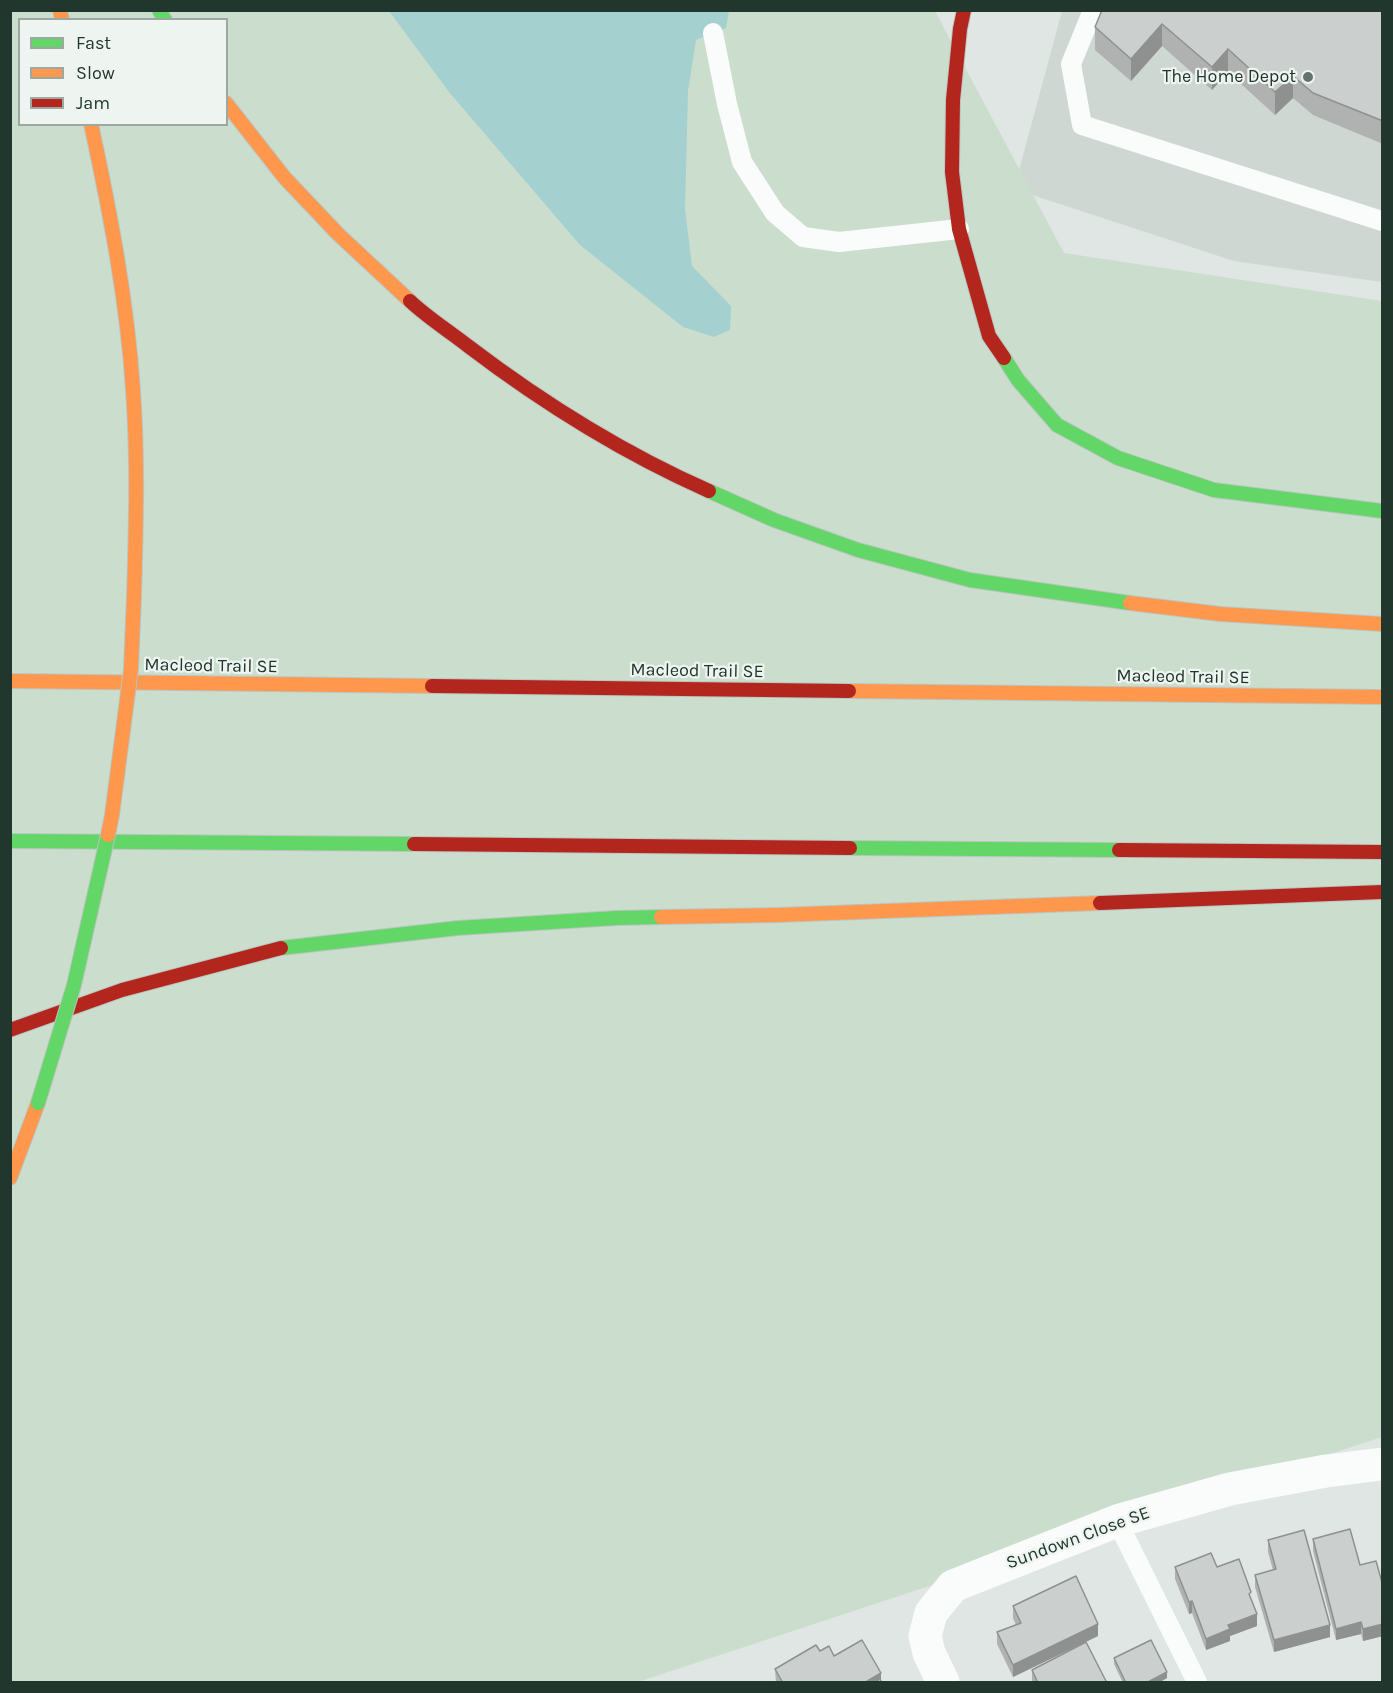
<!DOCTYPE html>
<style>
body{margin:0}
#map{position:relative;width:1393px;height:1693px;overflow:hidden;background:#e0e6e3;font-family:Karla,sans-serif}
canvas{display:block}
.frame{position:absolute;inset:0;border:12px solid #21362d;pointer-events:none}
.legend{position:absolute;left:18px;top:18px;width:210px;height:108px;box-sizing:border-box;background:#eef5f0;border:2px solid #9ca9a2;margin:0;padding:8px 10px;list-style:none;font-size:18px;color:#21362d}
.legend li{display:flex;align-items:center;gap:12px;height:30px}
.legend b{width:30px;border:2px solid #9ca9a2}
</style>
<div id="map">
<canvas width="1393" height="1693"></canvas>
<div class="frame"></div>
<ul class="legend">
<li><b style="height:8px;background:#63d668"></b>Fast</li>
<li><b style="height:8px;background:#ff974d"></b>Slow</li>
<li><b style="height:8px;background:#b3261e"></b>Jam</li>
</ul>
</div>
<script>
const c = document.querySelector('canvas').getContext('2d');
c.lineJoin = 'round';
function paint(path, color) { c.fillStyle = color; c.fill(path, 'evenodd'); }
function trace(path, color, width, dash) { c.strokeStyle = color; c.lineWidth = width; c.lineCap = dash ? 'butt' : 'round'; c.setLineDash(dash || []); c.stroke(path); }
function write(font, color, halo, rows, align = 'center') {
  c.font = font + ' Karla,sans-serif'; c.lineWidth = 4.5; c.setLineDash([]); c.textBaseline = 'middle'; c.strokeStyle = halo; c.fillStyle = color; for (const [text, x, y, turn = 0] of rows) {
    c.save(); c.translate(x, y); c.rotate((+turn || 0) * Math.PI / 180); c.textAlign = isNaN(turn) ? turn : align; if (halo) c.strokeText(text, 0, 0); c.fillText(text, 0, 0); c.restore();
  }
}
const built = new Path2D(`
 M 1062,11 L 1382,11 L 1382,282 L 1234,261 L 1014,189 Z`);
const green = new Path2D(`
 M 11,11 L 935,11 L 1064,253 L 1382,301 L 1382,1437 L 638,1682 L 11,1682 ZM 20,20 L 226,20 L 226,124 L 20,124 Z`);
const water = new Path2D(`
 M 389,11 L 729,11 L 726,28 L 696,40 L 688,91 L 685,209 L 692,266 L 731,306 L 730,330 L 714,337 L 683,327 L 580,245 L 449,92 Z`);
const lane = new Path2D(`
 M 1093,10 L 1071,64 L 1082,125 L 1382,221
 M 713,33 L 727,104 L 742,162 L 775,213 L 803,237 L 839,242 L 959,229
 M 1117,1521 L 1197,1682`);
const street = new Path2D(`
 M 943,1682 L 929,1653 L 925,1636 L 931,1613 L 953,1586 L 1117,1521 L 1230,1489 L 1326,1471 L 1382,1464`);
const fast = new Path2D(`
 M 159,10 L 165,20
 M 1004,358 L 1018,380 L 1057,425 L 1118,458 L 1214,490 L 1382,511
 M 709,491 L 774,520 L 858,550 L 970,580 L 1130,603
 M 10,841 L 414,844
 M 850,848 L 1119,850
 M 281,948 L 458,928 L 616,918 L 661,917`);
const slow = new Path2D(`
 M 60,10 L 62,20
 M 226,103 L 284,177 L 338,234 L 410,301
 M 91,124 C 110,212 127,300 133,390 C 138,459 136,527 134,596
 M 1130,603 L 1220,614 L 1382,624
 M 10,681 L 432,686
 M 849,691 L 1382,697
 M 661,917 L 778,915 L 1100,903
 M 10,1178 L 38,1103`);
const jam = new Path2D(`
 M 964,10 L 960,29 L 953,100 L 952,172 L 959,229 L 989,336 L 1004,358
 M 410,301 C 428,318 449,331 468,346 C 543,403 623,453 709,491
 M 432,686 L 849,691
 M 414,844 L 850,848
 M 1119,850 L 1382,852
 M 1100,903 L 1382,892
 M 10,1030 L 122,990 L 281,948`);
const fastBridge = new Path2D(`
 M 38,1103 L 74,985 L 108,835`);
const slowBridge = new Path2D(`
 M 108,835 L 112,815 L 131,669 L 134,596`);
const wall = new Path2D(`
 M 1383,10 L 1383,144 L 1313,115 L 1293,98 L 1275,115 L 1228,72 L 1212,90 L 1162,46 L 1131,81 L 1095,50 L 1095,27 Z
 M 1313,1539 L 1360,1565 L 1383,1586 L 1383,1636 L 1363,1641 L 1361,1634 L 1336,1640 L 1313,1551 Z
 M 1268,1540 L 1330,1637 L 1274,1652 L 1255,1587 L 1255,1575 L 1273,1570 L 1268,1552 Z
 M 1175,1567 L 1217,1567 L 1251,1601 L 1257,1626 L 1230,1636 L 1230,1641 L 1206,1650 L 1192,1613 L 1189,1614 L 1175,1579 Z
 M 1013,1606 L 1098,1636 L 1013,1677 L 997,1644 L 997,1632 L 1016,1625 L 1013,1618 Z
 M 820,1651 L 834,1656 L 881,1681 L 882,1683 L 776,1683 L 775,1669 Z
 M 1114,1658 L 1167,1678 L 1158,1683 L 1123,1683 L 1114,1664 Z
 M 1032,1670 L 1107,1683 L 1032,1683 Z`);
const shadedWall = new Path2D(`
 M 1162,24 L 1162,46 L 1131,81 L 1131,59 Z
 M 1228,49 L 1228,72 L 1212,90 L 1212,67 Z
 M 1293,76 L 1293,98 L 1275,115 L 1275,92 Z
 M 1192,1601 L 1192,1613 L 1189,1614 L 1189,1602 Z
 M 1257,1614 L 1257,1626 L 1230,1636 L 1230,1641 L 1206,1650 L 1206,1639 L 1228,1625 Z
 M 1361,1622 L 1361,1634 L 1336,1640 L 1336,1629 Z
 M 1098,1624 L 1098,1636 L 1013,1677 L 1013,1665 Z
 M 1383,1624 L 1383,1636 L 1363,1641 L 1363,1629 Z
 M 1330,1625 L 1330,1637 L 1274,1652 L 1274,1640 Z
 M 1167,1672 L 1167,1678 L 1158,1683 L 1146,1683 Z
 M 881,1673 L 881,1683 L 864,1683 Z`);
const building = new Path2D(`
 M 1102,10 L 1383,10 L 1383,121 L 1313,93 L 1293,76 L 1275,92 L 1228,49 L 1212,67 L 1162,24 L 1131,59 L 1095,27 Z
 M 1350,1529 L 1360,1565 L 1376,1561 L 1383,1586 L 1383,1624 L 1363,1629 L 1361,1622 L 1336,1629 L 1313,1539 Z
 M 1304,1530 L 1330,1625 L 1274,1640 L 1255,1575 L 1276,1569 L 1268,1540 Z
 M 1211,1553 L 1217,1567 L 1239,1559 L 1251,1592 L 1249,1594 L 1257,1614 L 1228,1625 L 1230,1629 L 1206,1639 L 1192,1601 L 1189,1602 L 1175,1567 Z
 M 1076,1576 L 1098,1624 L 1013,1665 L 997,1632 L 1021,1623 L 1013,1606 Z
 M 862,1640 L 881,1673 L 864,1683 L 783,1683 L 775,1669 L 816,1645 L 820,1651 L 829,1646 L 834,1656 Z
 M 1151,1640 L 1167,1672 L 1146,1683 L 1126,1683 L 1114,1658 Z
 M 1086,1642 L 1107,1683 L 1038,1683 L 1032,1670 Z
 M 880,1679 L 882,1683 L 874,1683 Z`);
const markers = [
 [1308,77,6,"#64746d"]
];
const poiNames = [
 ["The Home Depot",1296,77]
];
const streetNames = [
 ["Macleod Trail SE",211,666,1],
 ["Macleod Trail SE",697,671,1],
 ["Macleod Trail SE",1183,677,1],
 ["Sundown Close SE",1078,1538,-20]
];
paint(built, '#ced7d2');
paint(green, '#cbdece');
paint(water, '#a4d0d0');
trace(fast, '#bcc5c1', 16);
trace(slow, '#bcc5c1', 16);
trace(jam, '#bcc5c1', 16);
trace(lane, '#fafbfb', 20);
trace(street, '#fafbfb', 33);
trace(fast, '#63d668', 14);
trace(slow, '#ff974d', 14);
trace(jam, '#b3261e', 14);
trace(fastBridge, '#bbc3bf', 16, []);
trace(slowBridge, '#bbc3bf', 16, []);
trace(fastBridge, '#63d668', 14);
trace(slowBridge, '#ff974d', 14);
paint(wall, '#afb2b0');
paint(shadedWall, '#8e9190');
paint(building, '#cbcfcd');
trace(building, '#8e9190', 1.5);
for (const [x, y, r, color] of markers) { const dot = new Path2D(); dot.arc(x, y, r, 0, 2 * Math.PI); c.fillStyle = color; c.fill(dot); trace(dot, '#eef5f0', 2); }
write('18px', '#21362d', '#eef5f0', poiNames, 'right');
write('18px', '#21362d', '#eef5f0', streetNames);
</script>
